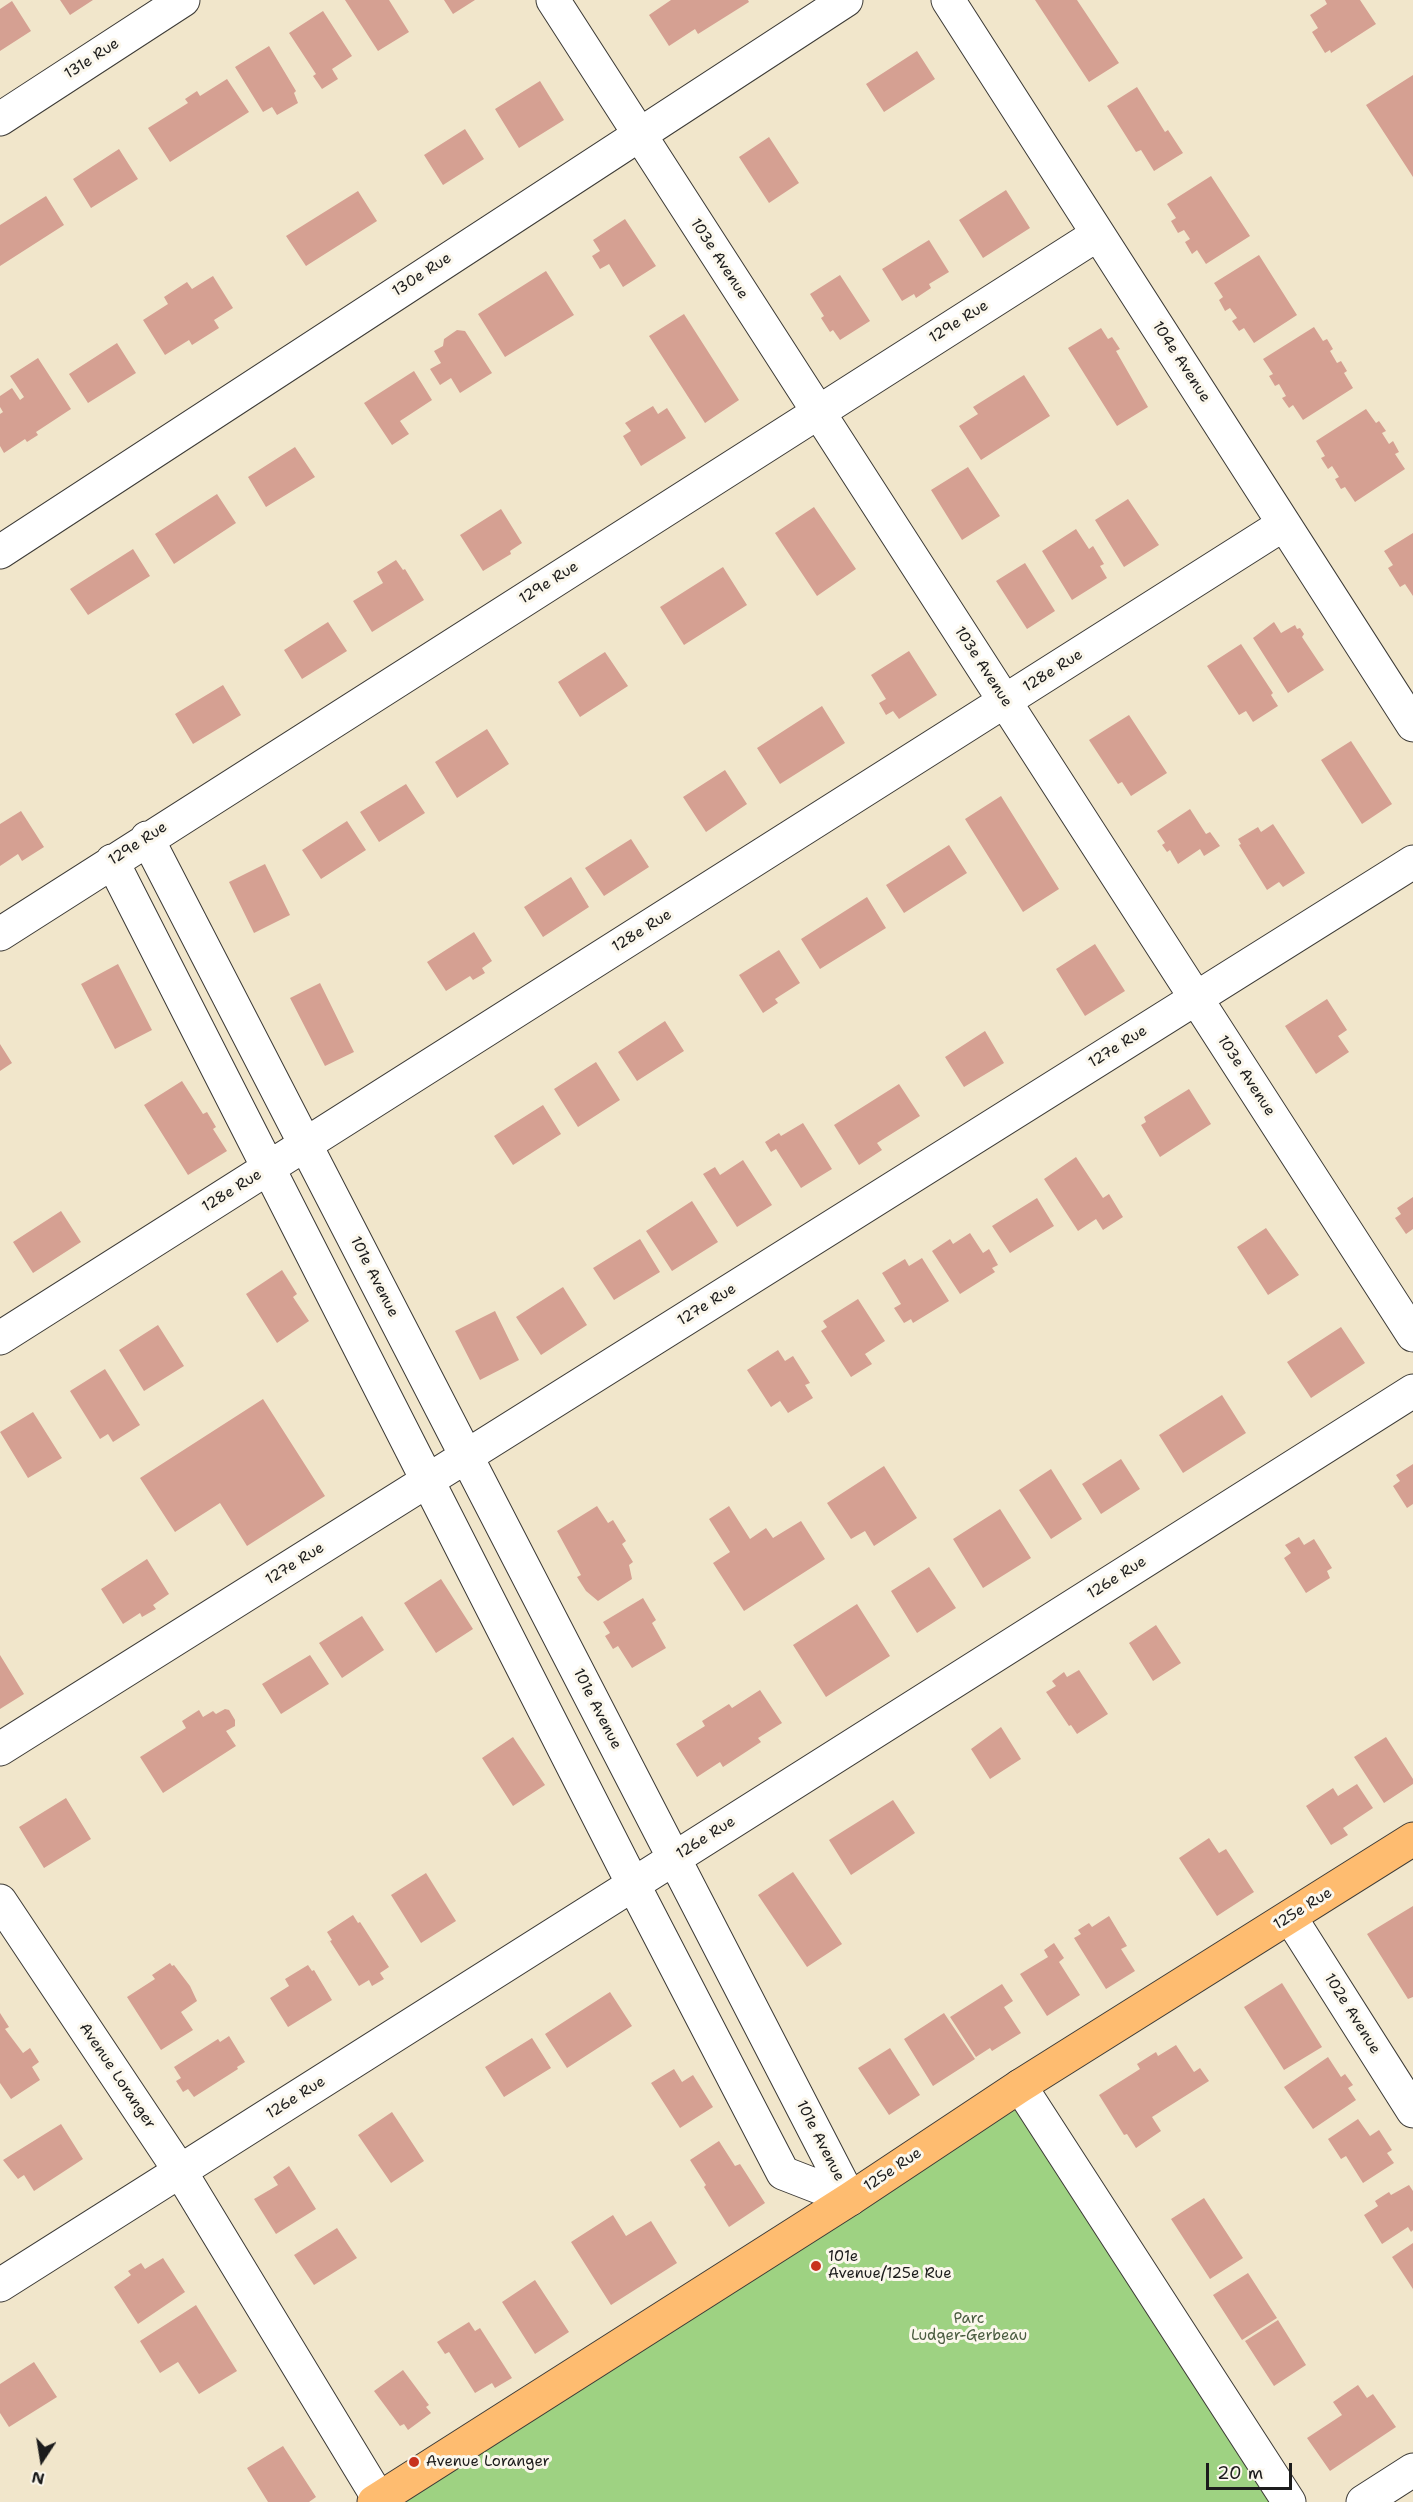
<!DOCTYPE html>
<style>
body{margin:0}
#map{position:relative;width:1413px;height:2502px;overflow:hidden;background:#f1e6cb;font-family:"Shantell Sans",sans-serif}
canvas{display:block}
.north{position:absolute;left:12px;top:2430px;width:60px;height:60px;-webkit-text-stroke:4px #fbf7ec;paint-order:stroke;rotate:192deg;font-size:16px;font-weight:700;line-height:24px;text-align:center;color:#1c1c1c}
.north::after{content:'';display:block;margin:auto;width:21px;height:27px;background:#1c1c1c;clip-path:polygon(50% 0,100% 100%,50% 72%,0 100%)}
.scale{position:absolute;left:1206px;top:2463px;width:86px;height:27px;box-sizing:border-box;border:3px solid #1c1c1c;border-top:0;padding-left:8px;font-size:18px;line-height:21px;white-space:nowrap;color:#1c1c1c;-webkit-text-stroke:4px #fbf7ec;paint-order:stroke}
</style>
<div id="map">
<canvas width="1413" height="2502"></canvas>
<div class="north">N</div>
<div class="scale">20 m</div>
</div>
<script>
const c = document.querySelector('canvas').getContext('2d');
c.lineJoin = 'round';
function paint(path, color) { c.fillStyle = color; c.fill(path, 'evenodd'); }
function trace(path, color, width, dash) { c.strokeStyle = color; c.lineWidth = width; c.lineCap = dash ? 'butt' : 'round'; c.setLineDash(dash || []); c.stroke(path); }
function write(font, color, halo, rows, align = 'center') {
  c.font = font + ' "Shantell Sans",sans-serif'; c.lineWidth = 6; c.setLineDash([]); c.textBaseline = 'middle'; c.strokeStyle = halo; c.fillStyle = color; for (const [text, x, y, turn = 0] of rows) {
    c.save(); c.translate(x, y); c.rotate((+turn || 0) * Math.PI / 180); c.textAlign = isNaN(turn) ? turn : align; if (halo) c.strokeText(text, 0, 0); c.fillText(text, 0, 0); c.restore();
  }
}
const green = new Path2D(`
 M 1020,2086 L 1289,2502 L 374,2502 Z`);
const building = new Path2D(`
 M 60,0 L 93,0 L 70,15 Z
 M 345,0 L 389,0 L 409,32 L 378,51 Z
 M 444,0 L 475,0 L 453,14 Z
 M 671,0 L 748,0 L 749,2 L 698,34 L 695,29 L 669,46 L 649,15 Z
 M 1035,0 L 1077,0 L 1119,63 L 1089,82 Z
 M 1325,0 L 1360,0 L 1376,24 L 1331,53 L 1330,50 L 1325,53 L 1312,32 L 1318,28 L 1310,15 L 1327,4 Z
 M 12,1 L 31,31 L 0,51 L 0,9 Z
 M 323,11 L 352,56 L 332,69 L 338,79 L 322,89 L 313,76 L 316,74 L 289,33 Z
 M 269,46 L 296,91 L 294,93 L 298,103 L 277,115 L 272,107 L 263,112 L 235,67 Z
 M 917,51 L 935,79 L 884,112 L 866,84 Z
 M 1413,75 L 1413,177 L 1366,105 Z
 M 227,79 L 249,112 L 170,162 L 148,128 L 188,103 L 185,99 L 197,91 L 200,96 Z
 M 540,81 L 564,120 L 519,148 L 495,109 Z
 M 1137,87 L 1165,132 L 1168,130 L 1183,153 L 1154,171 L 1141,150 L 1136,152 L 1107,106 Z
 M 465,129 L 484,159 L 443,185 L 424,155 Z
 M 769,137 L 799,183 L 769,203 L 739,157 Z
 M 119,149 L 138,179 L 91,208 L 73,179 Z
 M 1211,176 L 1250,236 L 1206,264 L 1197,250 L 1192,254 L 1185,242 L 1190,239 L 1184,230 L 1178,233 L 1171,221 L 1176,218 L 1167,204 Z
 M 1006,190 L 1030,228 L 983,258 L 959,220 Z
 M 358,191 L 377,221 L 306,266 L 286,236 Z
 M 46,196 L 64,225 L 0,266 L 0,225 Z
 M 625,219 L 656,266 L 623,287 L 609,264 L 600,269 L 592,256 L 600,251 L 593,240 Z
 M 929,240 L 949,272 L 929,284 L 931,288 L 916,298 L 914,294 L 902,301 L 882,269 Z
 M 1259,255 L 1297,315 L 1254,343 L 1244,328 L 1239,331 L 1232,321 L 1237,318 L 1230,308 L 1225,311 L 1219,300 L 1223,297 L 1214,283 Z
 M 546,271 L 574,315 L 505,357 L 478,314 Z
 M 840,275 L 870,321 L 840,340 L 833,330 L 830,332 L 821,318 L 824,316 L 810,294 Z
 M 213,276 L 233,308 L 214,320 L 219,328 L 192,345 L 189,340 L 165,355 L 143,320 L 168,304 L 164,297 L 187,282 L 192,289 Z
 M 684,314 L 739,400 L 705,423 L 649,336 Z
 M 1314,327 L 1323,341 L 1327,339 L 1333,349 L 1330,351 L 1337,363 L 1341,361 L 1347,371 L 1344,373 L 1353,388 L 1303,420 L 1293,405 L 1289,408 L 1282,398 L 1286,396 L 1279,384 L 1275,386 L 1269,376 L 1273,374 L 1263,359 Z
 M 1101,328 L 1108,339 L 1112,337 L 1120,349 L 1116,351 L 1148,407 L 1117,426 L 1068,348 Z
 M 457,330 L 465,331 L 492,373 L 460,393 L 451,378 L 440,385 L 430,369 L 441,363 L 434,351 L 443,346 L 444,339 Z
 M 117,343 L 136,373 L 88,403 L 69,374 Z
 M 38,358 L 71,409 L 36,432 L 38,435 L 27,442 L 25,439 L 4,453 L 0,446 L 0,414 L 3,412 L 0,407 L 0,396 L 12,388 L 20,400 L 24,397 L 10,376 Z
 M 414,371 L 432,400 L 400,421 L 409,434 L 392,445 L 364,403 Z
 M 1024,375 L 1050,416 L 981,460 L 959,426 L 978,414 L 973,407 Z
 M 653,406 L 658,414 L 667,408 L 686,438 L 641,466 L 623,436 L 631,431 L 625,423 Z
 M 1366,409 L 1376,423 L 1379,421 L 1386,431 L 1382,433 L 1389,444 L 1393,441 L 1399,452 L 1395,454 L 1405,469 L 1355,502 L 1345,487 L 1341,489 L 1335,479 L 1339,477 L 1332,466 L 1328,469 L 1321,458 L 1325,456 L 1316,441 Z
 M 295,447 L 315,477 L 266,507 L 248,477 Z
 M 968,467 L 1000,516 L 962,540 L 931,490 Z
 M 217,494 L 236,523 L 174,564 L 155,534 Z
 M 1128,499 L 1159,545 L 1124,567 L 1095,520 Z
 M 814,507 L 856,569 L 817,596 L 775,533 Z
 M 501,509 L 522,543 L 510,551 L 511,554 L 483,571 L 460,535 Z
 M 1076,529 L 1089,549 L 1093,546 L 1104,564 L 1100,566 L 1107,578 L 1072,600 L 1042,551 Z
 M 1413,533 L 1413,596 L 1405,584 L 1400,587 L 1388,568 L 1393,565 L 1384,551 Z
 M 133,549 L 150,576 L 88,615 L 70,589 Z
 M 396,560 L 403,570 L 405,569 L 424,600 L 372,632 L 353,601 L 383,583 L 377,572 Z
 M 1025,563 L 1055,611 L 1027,629 L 996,581 Z
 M 723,567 L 747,605 L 684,645 L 660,607 Z
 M 328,622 L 347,651 L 302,679 L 284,650 Z
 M 1274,622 L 1281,633 L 1295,625 L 1297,629 L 1300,628 L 1304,634 L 1302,637 L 1324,670 L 1288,693 L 1253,638 Z
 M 1241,644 L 1273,693 L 1271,695 L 1278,706 L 1253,722 L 1246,711 L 1239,715 L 1207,666 Z
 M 909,651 L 937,695 L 899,719 L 893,711 L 886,715 L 879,703 L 886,699 L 871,675 Z
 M 605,652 L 628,686 L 580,717 L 558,682 Z
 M 223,685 L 241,715 L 193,744 L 175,714 Z
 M 822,706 L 845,743 L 780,784 L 757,748 Z
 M 1129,715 L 1167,773 L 1131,796 L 1122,782 L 1118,784 L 1089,740 Z
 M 487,729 L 509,764 L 457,798 L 435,762 Z
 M 1351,741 L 1392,804 L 1362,824 L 1321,760 Z
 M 725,770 L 747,804 L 706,832 L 683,797 Z
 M 406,784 L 425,813 L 379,842 L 360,812 Z
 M 1001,796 L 1059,889 L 1023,912 L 965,819 Z
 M 1190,809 L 1206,834 L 1210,832 L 1220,846 L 1204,856 L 1200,849 L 1178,864 L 1170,850 L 1167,852 L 1162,845 L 1165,843 L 1157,831 Z
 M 21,811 L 44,847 L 22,861 L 18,854 L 0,866 L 0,824 Z
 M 347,821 L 366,850 L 321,879 L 302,850 Z
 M 1273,824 L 1305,873 L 1283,887 L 1279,882 L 1267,890 L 1239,845 L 1241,844 L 1238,839 L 1258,827 L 1261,832 Z
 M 631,839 L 649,867 L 604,896 L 585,868 Z
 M 949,845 L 967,873 L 904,913 L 886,885 Z
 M 265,864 L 290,915 L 254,933 L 229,882 Z
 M 571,877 L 589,907 L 543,937 L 524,907 Z
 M 867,897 L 886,928 L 820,969 L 801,939 Z
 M 474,932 L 492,961 L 482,968 L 485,973 L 473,980 L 470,976 L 446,991 L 427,962 Z
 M 1095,944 L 1125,991 L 1085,1016 L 1056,969 Z
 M 779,950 L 800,983 L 775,999 L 778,1003 L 763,1013 L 739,975 Z
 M 118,964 L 152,1030 L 115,1049 L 81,984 Z
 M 320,983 L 354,1052 L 325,1066 L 290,998 Z
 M 1327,999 L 1347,1030 L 1338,1036 L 1349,1052 L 1316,1074 L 1285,1026 Z
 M 665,1021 L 684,1051 L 637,1081 L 618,1052 Z
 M 985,1031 L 1004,1063 L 964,1087 L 945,1057 Z
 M 0,1044 L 12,1063 L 0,1071 Z
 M 596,1062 L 620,1100 L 578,1127 L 554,1089 Z
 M 182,1081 L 203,1114 L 207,1112 L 216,1127 L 213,1129 L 227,1151 L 188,1175 L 144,1105 Z
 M 899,1084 L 920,1116 L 877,1143 L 882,1150 L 859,1165 L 834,1125 Z
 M 1189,1089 L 1211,1124 L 1160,1157 L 1141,1125 L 1146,1122 L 1144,1117 Z
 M 543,1105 L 561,1134 L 513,1165 L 494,1136 Z
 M 803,1123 L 832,1169 L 801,1188 L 776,1149 L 771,1152 L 765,1142 L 779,1133 L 781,1136 Z
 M 1076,1157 L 1103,1198 L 1109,1194 L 1123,1217 L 1103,1230 L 1096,1219 L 1078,1231 L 1044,1179 Z
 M 743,1160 L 772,1205 L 737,1227 L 703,1174 L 715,1167 L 720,1175 Z
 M 1413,1197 L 1413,1229 L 1406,1234 L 1395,1218 L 1401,1214 L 1397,1208 Z
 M 1037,1198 L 1054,1226 L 1010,1253 L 992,1226 Z
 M 692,1201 L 718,1242 L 672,1271 L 646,1231 Z
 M 61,1211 L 81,1242 L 33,1273 L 13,1242 Z
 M 1266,1228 L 1299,1275 L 1268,1295 L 1237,1247 Z
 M 970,1233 L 983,1253 L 989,1249 L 998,1265 L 992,1268 L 995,1272 L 960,1294 L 932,1251 L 950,1239 L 953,1244 Z
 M 640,1239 L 660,1272 L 614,1300 L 593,1268 Z
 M 922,1258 L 949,1301 L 913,1323 L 911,1319 L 904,1323 L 894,1308 L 901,1304 L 882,1273 L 905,1259 L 909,1266 Z
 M 282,1270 L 297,1294 L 293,1297 L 309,1321 L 277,1343 L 246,1294 Z
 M 563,1287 L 587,1325 L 541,1355 L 516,1317 Z
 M 858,1299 L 885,1341 L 865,1354 L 872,1364 L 851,1377 L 821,1331 L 827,1327 L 823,1321 Z
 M 495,1311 L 519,1360 L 480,1380 L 455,1331 Z
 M 158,1325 L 184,1366 L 144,1391 L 119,1350 Z
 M 1341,1327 L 1365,1363 L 1311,1398 L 1287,1362 Z
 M 778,1350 L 785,1361 L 793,1356 L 810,1383 L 805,1385 L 813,1398 L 788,1413 L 780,1401 L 771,1407 L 747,1370 Z
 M 105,1369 L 140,1425 L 113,1442 L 108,1434 L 100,1439 L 70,1391 Z
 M 1222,1395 L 1246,1433 L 1183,1473 L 1159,1435 Z
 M 263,1399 L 325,1496 L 247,1546 L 220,1503 L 175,1532 L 140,1478 Z
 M 33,1412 L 62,1458 L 28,1478 L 0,1432 Z
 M 1121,1459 L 1140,1489 L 1101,1514 L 1082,1484 Z
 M 1413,1464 L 1413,1504 L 1407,1508 L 1393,1486 L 1400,1481 L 1396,1475 Z
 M 884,1466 L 917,1518 L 874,1546 L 865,1531 L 851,1539 L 827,1503 Z
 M 1051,1469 L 1082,1519 L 1051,1539 L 1019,1490 Z
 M 597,1506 L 608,1523 L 613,1520 L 626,1541 L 622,1544 L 633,1562 L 629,1565 L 632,1579 L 598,1601 L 586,1591 L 577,1577 L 581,1575 L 557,1531 Z
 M 729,1506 L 750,1539 L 766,1528 L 773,1538 L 801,1521 L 825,1559 L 744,1611 L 713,1563 L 730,1552 L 709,1519 Z
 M 1000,1509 L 1031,1558 L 983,1588 L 953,1539 Z
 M 1299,1537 L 1304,1545 L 1314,1539 L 1332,1568 L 1327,1571 L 1330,1578 L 1306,1593 L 1284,1558 L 1291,1553 L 1285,1545 Z
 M 147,1559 L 169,1594 L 153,1605 L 156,1609 L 142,1617 L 140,1613 L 123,1624 L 101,1589 Z
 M 929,1567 L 956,1608 L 917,1633 L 891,1591 Z
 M 441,1579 L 473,1629 L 436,1653 L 404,1603 Z
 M 643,1598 L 656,1620 L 652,1623 L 666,1648 L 632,1668 L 618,1646 L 613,1649 L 605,1636 L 610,1633 L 603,1622 Z
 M 857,1604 L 890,1656 L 826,1697 L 793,1645 Z
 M 362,1616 L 384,1650 L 342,1678 L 319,1643 Z
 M 1156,1625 L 1181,1663 L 1153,1681 L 1129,1643 Z
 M 0,1655 L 24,1694 L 0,1709 Z
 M 310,1655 L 329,1684 L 281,1714 L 262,1684 Z
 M 1079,1670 L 1108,1714 L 1077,1734 L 1071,1725 L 1069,1726 L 1046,1692 L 1056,1686 L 1052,1681 L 1064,1672 L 1067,1677 Z
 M 760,1690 L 782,1723 L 758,1738 L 761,1742 L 723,1767 L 720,1762 L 697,1777 L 676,1744 L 705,1726 L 702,1721 L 729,1704 L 732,1708 Z
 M 225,1709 L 229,1710 L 235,1720 L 235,1726 L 226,1731 L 236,1746 L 163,1793 L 140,1757 L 186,1728 L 182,1721 L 199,1710 L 203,1717 L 213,1711 L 216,1714 Z
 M 1001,1727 L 1021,1759 L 990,1779 L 971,1749 Z
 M 513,1737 L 545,1785 L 513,1806 L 482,1758 Z
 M 1386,1737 L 1413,1779 L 1413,1784 L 1384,1803 L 1354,1757 Z
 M 1357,1784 L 1373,1808 L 1343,1828 L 1348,1835 L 1331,1845 L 1306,1806 L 1333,1788 L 1338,1796 Z
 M 66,1798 L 91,1839 L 44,1868 L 19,1827 Z
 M 893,1800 L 915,1833 L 851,1875 L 829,1840 Z
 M 1209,1838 L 1219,1853 L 1226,1849 L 1254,1892 L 1217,1916 L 1179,1858 Z
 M 793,1872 L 842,1944 L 807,1967 L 758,1895 Z
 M 426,1873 L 456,1921 L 421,1943 L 391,1895 Z
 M 1413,1906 L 1413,1997 L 1408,1999 L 1367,1934 Z
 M 353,1915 L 358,1923 L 360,1922 L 389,1967 L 380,1973 L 384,1979 L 372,1986 L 369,1980 L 359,1986 L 330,1941 L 332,1940 L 327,1932 Z
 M 1109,1916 L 1127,1946 L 1121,1949 L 1135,1971 L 1106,1989 L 1074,1938 L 1081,1934 L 1078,1930 L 1089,1923 L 1092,1927 Z
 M 1054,1943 L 1064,1958 L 1059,1962 L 1080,1995 L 1047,2016 L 1020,1974 L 1048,1957 L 1044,1950 Z
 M 170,1963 L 172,1966 L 174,1965 L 190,1986 L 197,2001 L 181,2012 L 193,2030 L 161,2050 L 127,1997 L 155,1979 L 152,1975 Z
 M 308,1965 L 312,1971 L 314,1970 L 332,2000 L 288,2027 L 270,1998 L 289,1986 L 285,1979 Z
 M 1282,1983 L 1322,2047 L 1284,2070 L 1244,2007 Z
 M 1002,1984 L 1013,2001 L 1004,2007 L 1021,2033 L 992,2051 L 990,2048 L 976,2057 L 950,2017 Z
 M 610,1992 L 632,2026 L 567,2068 L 545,2034 Z
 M 0,2013 L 9,2027 L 5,2029 L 23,2053 L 30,2048 L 39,2062 L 32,2067 L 40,2080 L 11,2099 L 0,2083 Z
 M 944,2013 L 975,2059 L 933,2086 L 904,2039 Z
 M 229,2036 L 245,2062 L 237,2067 L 238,2069 L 194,2097 L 188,2089 L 183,2092 L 176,2081 L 181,2078 L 174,2067 L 218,2039 L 220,2042 Z
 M 532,2038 L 551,2068 L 504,2097 L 485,2067 Z
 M 1176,2045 L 1194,2072 L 1200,2068 L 1209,2081 L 1152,2117 L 1161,2131 L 1136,2148 L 1127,2134 L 1124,2135 L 1099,2095 L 1140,2069 L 1137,2064 L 1156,2052 L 1158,2056 Z
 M 890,2048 L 920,2095 L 889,2115 L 858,2068 Z
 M 1328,2057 L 1341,2077 L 1345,2074 L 1353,2085 L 1348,2088 L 1356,2100 L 1313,2129 L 1284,2087 Z
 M 674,2069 L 682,2082 L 693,2075 L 713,2107 L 680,2128 L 651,2083 Z
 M 392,2112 L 424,2161 L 391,2183 L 358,2135 Z
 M 1358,2119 L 1370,2136 L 1379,2130 L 1392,2150 L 1387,2153 L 1394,2163 L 1363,2183 L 1346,2156 L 1341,2159 L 1328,2139 Z
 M 61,2124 L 83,2159 L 34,2191 L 24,2175 L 18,2179 L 3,2160 Z
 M 719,2141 L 735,2166 L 740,2164 L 765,2203 L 729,2227 L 704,2187 L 706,2185 L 690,2160 Z
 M 289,2166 L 316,2209 L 276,2234 L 254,2199 L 278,2185 L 273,2177 Z
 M 1409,2185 L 1413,2191 L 1413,2230 L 1411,2232 L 1408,2227 L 1382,2244 L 1364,2215 L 1378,2206 L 1375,2201 L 1389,2192 L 1391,2195 Z
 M 1204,2198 L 1243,2258 L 1210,2279 L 1171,2219 Z
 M 613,2215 L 626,2236 L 651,2221 L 677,2263 L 611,2305 L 571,2242 Z
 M 337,2228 L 357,2258 L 314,2285 L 294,2255 Z
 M 1413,2243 L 1413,2289 L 1392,2257 Z
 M 163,2258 L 185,2292 L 138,2324 L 114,2287 L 131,2275 L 128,2271 L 141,2263 L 145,2269 Z
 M 1248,2273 L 1277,2318 L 1242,2340 L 1213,2295 Z
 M 535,2280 L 569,2332 L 535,2354 L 502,2302 Z
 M 196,2305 L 237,2371 L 199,2394 L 178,2362 L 160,2373 L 140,2341 Z
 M 1278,2320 L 1306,2365 L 1274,2386 L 1245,2341 Z
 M 469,2322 L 475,2331 L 480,2328 L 512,2378 L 495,2388 L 492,2383 L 475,2393 L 449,2352 L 445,2354 L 437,2342 Z
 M 34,2362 L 57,2397 L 9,2427 L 0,2413 L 0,2384 Z
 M 403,2370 L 429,2405 L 426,2407 L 431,2413 L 408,2430 L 404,2424 L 400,2426 L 374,2391 Z
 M 1358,2385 L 1367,2398 L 1373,2394 L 1396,2427 L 1330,2471 L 1307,2438 L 1342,2415 L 1333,2402 Z
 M 283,2446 L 316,2497 L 309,2502 L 268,2502 L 247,2468 Z`);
const minor = new Path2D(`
 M 553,0 L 1413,1335
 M 948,0 L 1413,725
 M 0,119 L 183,0
 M 0,552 L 846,0
 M 147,838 L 850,2199
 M 112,861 L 633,1884 L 783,2173 L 850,2199
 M 0,934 L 1098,234
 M 0,1338 L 1284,524
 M 0,1749 L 1413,862
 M 0,1901 L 180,2171 L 379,2499
 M 1290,1917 L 1413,2111
 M 1020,2086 L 1289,2502
 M 0,2285 L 1413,1391
 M 1363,2502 L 1413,2470`);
const major = new Path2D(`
 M 374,2502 L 850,2199 L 1020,2086 L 1413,1839`);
const markers = [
 [816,2266,6,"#c8321e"],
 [414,2462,6,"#c8321e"]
];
const streetNames = [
 ["131e Rue",92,59,-33],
 ["103e Avenue",719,259,57],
 ["130e Rue",422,275,-33],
 ["129e Rue",959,322,-32],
 ["104e Avenue",1181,362,57],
 ["129e Rue",549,583,-32],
 ["103e Avenue",983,667,57],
 ["128e Rue",1053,671,-32],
 ["129e Rue",138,844,-33],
 ["128e Rue",642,931,-32],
 ["127e Rue",1118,1047,-32],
 ["103e Avenue",1246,1076,57],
 ["128e Rue",232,1191,-32],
 ["101e Avenue",374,1277,63],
 ["127e Rue",707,1305,-32],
 ["127e Rue",295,1564,-32],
 ["126e Rue",1117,1578,-32],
 ["101e Avenue",597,1709,63],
 ["126e Rue",706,1838,-32],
 ["125e Rue",1303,1909,-32],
 ["102e Avenue",1352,2014,58],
 ["Avenue Loranger",117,2076,56],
 ["126e Rue",296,2098,-32],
 ["101e Avenue",820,2141,63],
 ["125e Rue",893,2170,-34]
];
const poiNames = [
 ["101e",828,2257],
 ["Avenue/125e Rue",828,2274],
 ["Avenue Loranger",426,2462]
];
const parkNames = [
 ["Parc",969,2319],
 ["Ludger-Gerbeau",969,2336]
];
paint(green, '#9ed282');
paint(building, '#d5a092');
trace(minor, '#3c3a36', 35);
trace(major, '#3c3a36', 35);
trace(minor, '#fff', 33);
trace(major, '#febc70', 33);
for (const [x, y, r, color] of markers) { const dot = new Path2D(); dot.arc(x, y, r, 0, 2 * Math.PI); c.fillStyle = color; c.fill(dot); trace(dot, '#fbf7ec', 2); }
write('15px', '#1c1c1c', '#fbf7ec', streetNames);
write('15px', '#1c1c1c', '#fbf7ec', poiNames, 'left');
write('15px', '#4a5c40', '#fbf7ec', parkNames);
</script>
